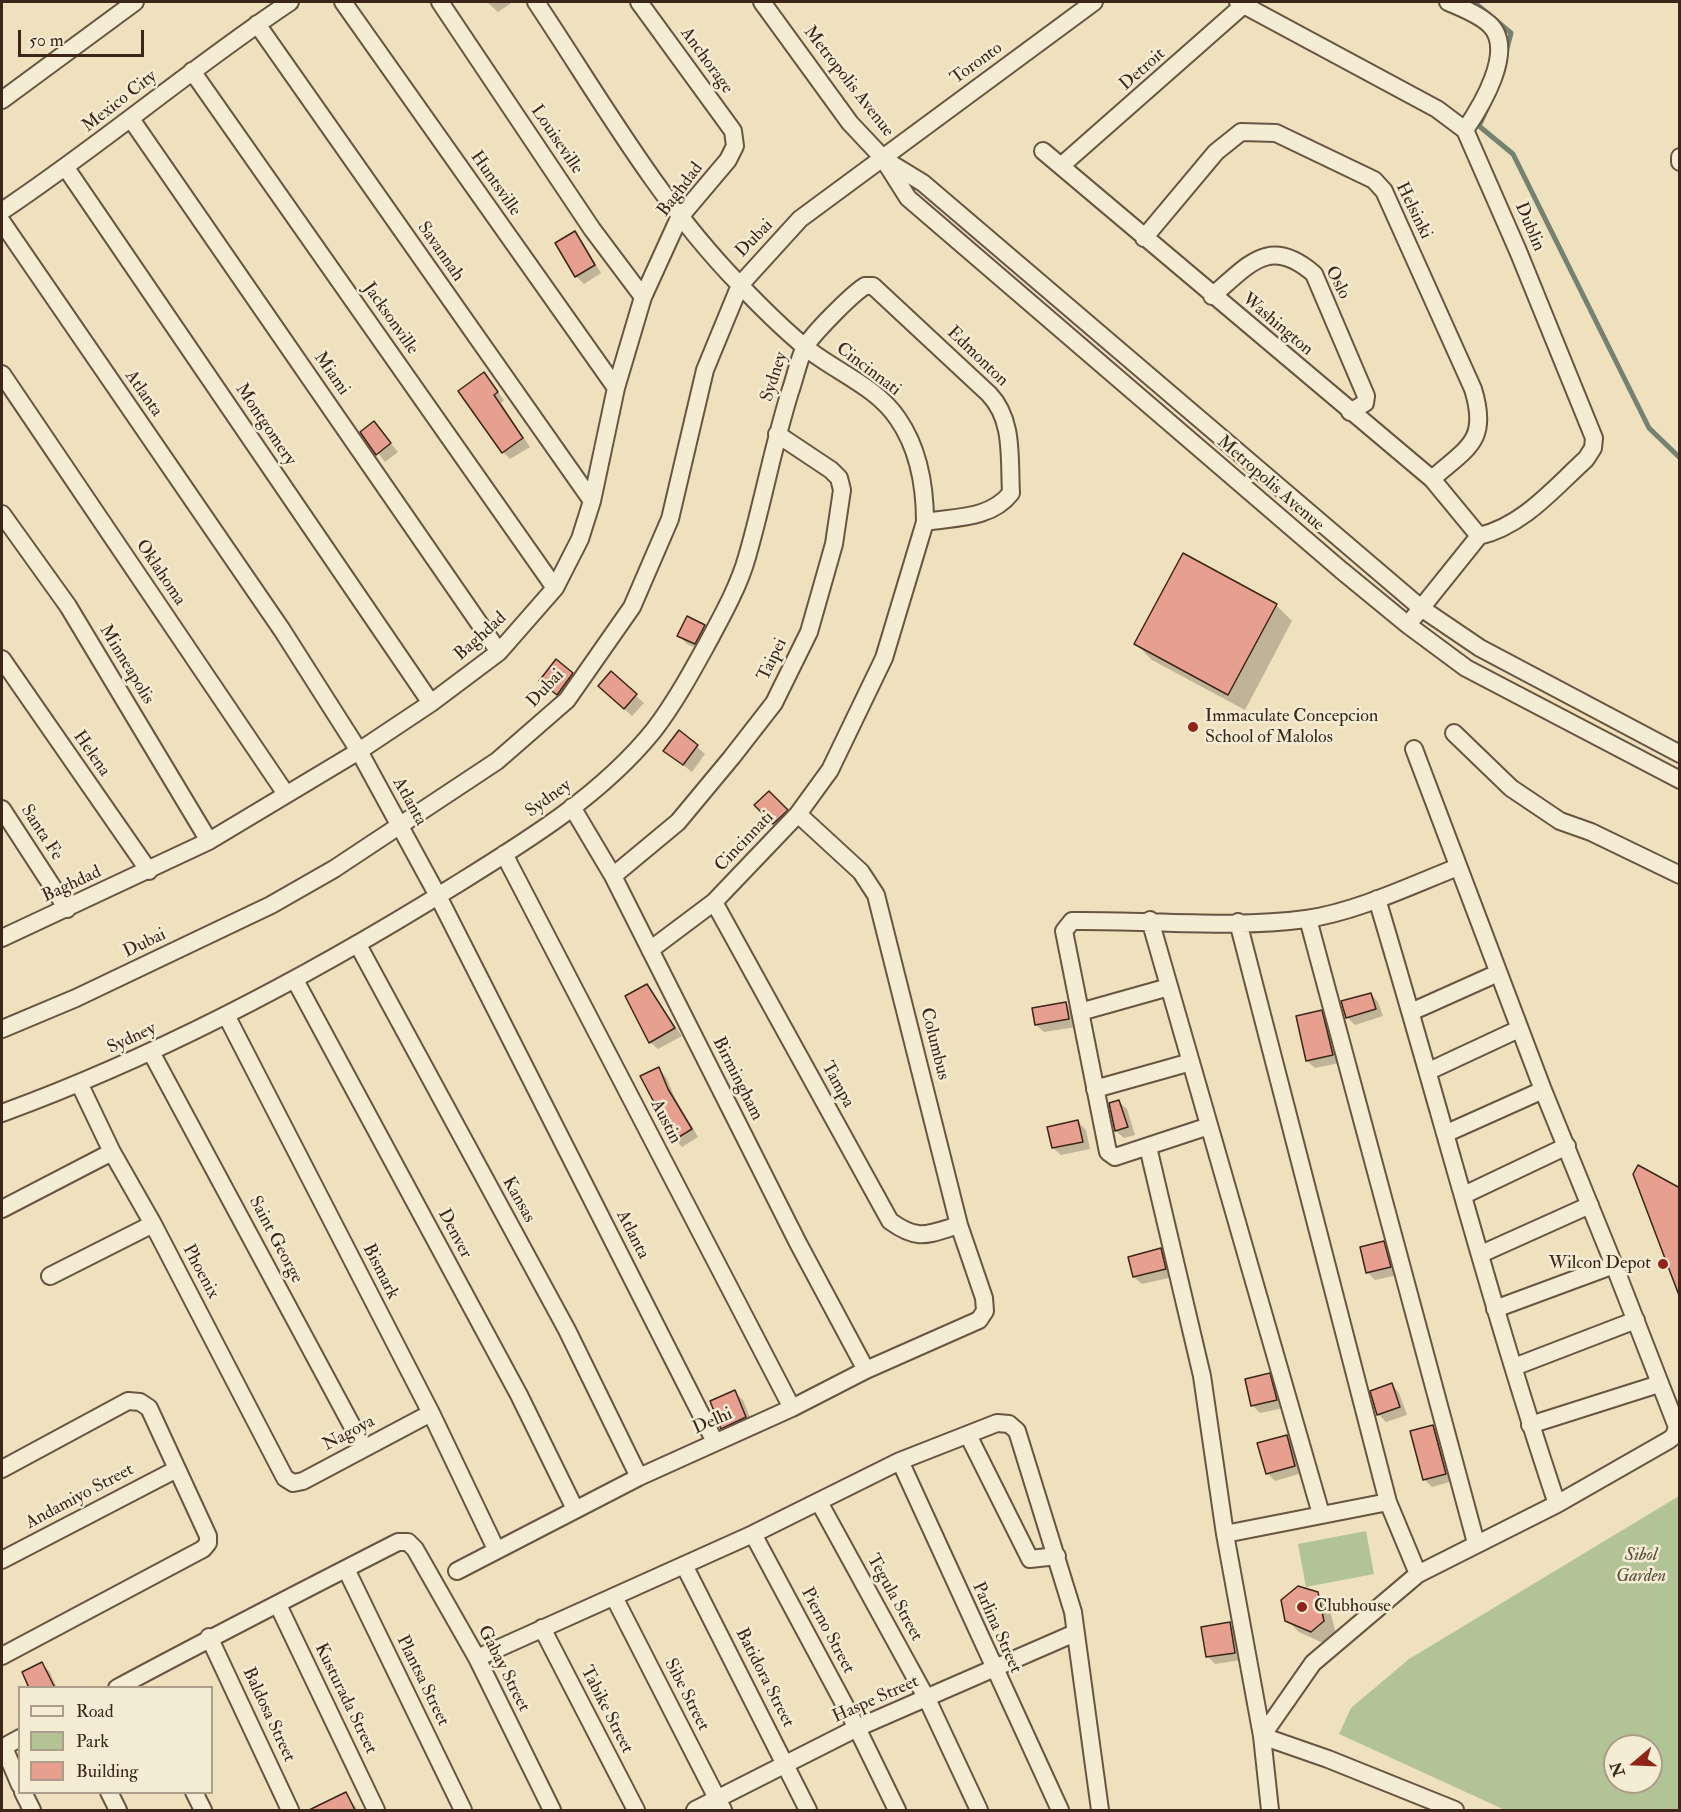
<!DOCTYPE html>
<style>
body{margin:0}
#map{position:relative;width:1681px;height:1812px;overflow:hidden;background:#efe1bd;font-family:"IM FELL Double Pica",serif}
canvas{display:block}
.frame{position:absolute;inset:0;border:3px solid #3b2619;pointer-events:none}
.legend{position:absolute;left:18px;top:1686px;width:195px;height:108px;box-sizing:border-box;background:#f5ecd4;border:2px solid #ab9d89;margin:0;padding:8px 10px;list-style:none;font-size:18px;color:#3b2619}
.legend li{display:flex;align-items:center;gap:12px;height:30px}
.legend b{width:30px;border:2px solid #ab9d89}
.north{position:absolute;left:1603px;top:1734px;width:60px;height:60px;box-sizing:border-box;background:#f5ecd4;border:2px solid #ab9d89;border-radius:50%;rotate:251deg;font-size:16px;font-weight:700;line-height:24px;text-align:center;color:#3b2619}
.north::after{content:'';display:block;margin:auto;width:21px;height:27px;background:#8f2418;clip-path:polygon(50% 0,100% 100%,50% 72%,0 100%)}
.scale{position:absolute;left:18px;top:30px;width:126px;height:27px;box-sizing:border-box;border:3px solid #3b2619;border-top:0;padding-left:8px;font-size:18px;line-height:21px;white-space:nowrap;color:#3b2619;-webkit-text-stroke:4px #f5ecd4;paint-order:stroke}
</style>
<div id="map">
<canvas width="1681" height="1812"></canvas>
<div class="frame"></div>
<ul class="legend">
<li><b style="height:8px;background:#f5ecd4"></b>Road</li>
<li><b style="height:16px;background:#b2c496"></b>Park</li>
<li><b style="height:16px;background:#e79f90"></b>Building</li>
</ul>
<div class="north">N</div>
<div class="scale">50 m</div>
</div>
<script>
const c = document.querySelector('canvas').getContext('2d');
c.lineJoin = 'round';
function paint(path, color) { c.fillStyle = color; c.fill(path, 'evenodd'); }
function trace(path, color, width, dash) { c.strokeStyle = color; c.lineWidth = width; c.lineCap = dash ? 'butt' : 'round'; c.setLineDash(dash || []); c.stroke(path); }
function write(font, color, halo, rows, align = 'center') {
  c.font = font + ' "IM FELL Double Pica",serif'; c.lineWidth = 5; c.setLineDash([]); c.textBaseline = 'middle'; c.strokeStyle = halo; c.fillStyle = color; for (const [text, x, y, turn = 0] of rows) {
    c.save(); c.translate(x, y); c.rotate((+turn || 0) * Math.PI / 180); c.textAlign = isNaN(turn) ? turn : align; if (halo) c.strokeText(text, 0, 0); c.fillText(text, 0, 0); c.restore();
  }
}
const green = new Path2D(`
 M 1679,1496 L 1679,1810 L 1505,1810 L 1339,1734 L 1351,1708 L 1409,1659 ZM 1615,1746 L 1651,1746 L 1651,1782 L 1615,1782 Z
 M 1366,1531 L 1374,1574 L 1306,1587 L 1298,1544 Z`);
const shadow = new Path2D(`
 M 487,2 L 513,2 L 498,12 Z
 M 575,233 L 582,241 L 601,273 L 584,284 L 576,276 Z
 M 484,374 L 504,400 L 501,403 L 530,447 L 510,459 L 503,452 Z
 M 374,423 L 398,452 L 385,462 L 362,432 Z
 M 1276,605 L 1292,621 L 1245,710 L 1152,660 L 1136,644 Z
 M 688,618 L 704,627 L 712,634 L 703,651 L 687,644 L 679,636 Z
 M 572,674 L 580,681 L 565,701 L 541,681 Z
 M 611,674 L 644,703 L 632,716 L 608,694 Z
 M 679,732 L 705,754 L 692,772 L 665,751 Z
 M 769,793 L 794,818 L 782,830 L 757,805 Z
 M 647,986 L 682,1036 L 658,1049 L 650,1042 Z
 M 1371,994 L 1378,1002 L 1383,1016 L 1355,1025 L 1347,1017 Z
 M 1066,1004 L 1073,1011 L 1076,1027 L 1044,1032 L 1036,1025 Z
 M 1321,1012 L 1329,1019 L 1339,1063 L 1315,1068 L 1307,1061 Z
 M 658,1069 L 666,1077 L 675,1098 L 698,1137 L 682,1147 L 675,1139 Z
 M 1119,1102 L 1127,1109 L 1135,1135 L 1124,1138 L 1116,1131 L 1111,1104 Z
 M 1078,1122 L 1086,1130 L 1090,1149 L 1061,1155 L 1053,1148 Z
 M 1383,1243 L 1391,1251 L 1398,1275 L 1375,1280 L 1368,1273 L 1362,1248 Z
 M 1160,1250 L 1168,1258 L 1173,1277 L 1142,1284 L 1134,1277 Z
 M 1269,1375 L 1277,1383 L 1284,1408 L 1260,1413 L 1253,1406 Z
 M 1392,1385 L 1399,1393 L 1407,1415 L 1386,1422 L 1378,1414 Z
 M 735,1392 L 743,1400 L 753,1425 L 730,1435 L 722,1428 Z
 M 1433,1427 L 1441,1434 L 1453,1481 L 1432,1487 L 1424,1479 Z
 M 1286,1437 L 1294,1444 L 1302,1473 L 1275,1481 L 1267,1473 Z
 M 1317,1594 L 1329,1606 L 1336,1634 L 1323,1643 L 1299,1632 L 1287,1620 Z
 M 1230,1624 L 1238,1632 L 1242,1660 L 1215,1664 L 1207,1656 Z
 M 41,1664 L 49,1671 L 57,1688 L 31,1688 Z
 M 346,1794 L 358,1810 L 317,1810 L 316,1808 Z`);
const stream = new Path2D(`
 M 1474,2 L 1511,33 L 1506,52
 M 1487,109 L 1479,126 L 1513,154 L 1649,428 L 1680,458`);
const building = new Path2D(`
 M 575,231 L 595,265 L 575,277 L 555,243 Z
 M 484,372 L 498,392 L 494,395 L 523,438 L 502,453 L 458,391 Z
 M 374,421 L 391,443 L 376,455 L 360,432 Z
 M 1183,553 L 1277,604 L 1228,695 L 1134,644 Z
 M 687,616 L 705,625 L 695,644 L 677,636 Z
 M 556,659 L 573,673 L 557,695 L 539,681 Z
 M 611,671 L 637,694 L 624,709 L 598,686 Z
 M 679,730 L 698,745 L 683,765 L 663,751 Z
 M 769,791 L 788,810 L 773,824 L 754,805 Z
 M 647,984 L 675,1028 L 649,1043 L 625,996 Z
 M 1371,993 L 1376,1009 L 1346,1018 L 1341,1001 Z
 M 1066,1002 L 1069,1019 L 1035,1025 L 1032,1008 Z
 M 1322,1010 L 1333,1055 L 1306,1061 L 1296,1016 Z
 M 659,1067 L 668,1089 L 692,1129 L 674,1140 L 640,1076 Z
 M 1119,1100 L 1128,1127 L 1115,1131 L 1109,1103 Z
 M 1078,1120 L 1083,1142 L 1052,1148 L 1047,1127 Z
 M 1638,1165 L 1680,1188 L 1680,1298 L 1633,1174 Z
 M 1384,1241 L 1391,1267 L 1366,1273 L 1360,1247 Z
 M 1161,1248 L 1166,1269 L 1133,1277 L 1128,1257 Z
 M 1270,1373 L 1277,1400 L 1251,1406 L 1245,1379 Z
 M 1392,1383 L 1400,1407 L 1377,1415 L 1370,1391 Z
 M 735,1390 L 746,1417 L 721,1429 L 710,1401 Z
 M 1433,1425 L 1446,1474 L 1423,1480 L 1410,1431 Z
 M 1287,1435 L 1295,1466 L 1266,1474 L 1257,1443 Z
 M 1298,1586 L 1318,1592 L 1324,1621 L 1311,1632 L 1285,1621 L 1281,1600 Z
 M 1230,1622 L 1235,1653 L 1206,1657 L 1201,1627 Z
 M 42,1662 L 55,1688 L 29,1688 L 22,1672 Z
 M 346,1792 L 355,1810 L 309,1810 Z`);
const minor = new Path2D(`
 M 343,2 L 616,388
 M 440,2 L 592,229 L 643,297
 M 536,2 C 600,98 658,201 739,284 C 760,306 782,328 805,347 C 834,371 876,386 898,419 C 918,448 925,487 925,522 L 884,658 L 830,770 L 798,814 L 714,902 L 650,950
 M 762,2 L 850,123 L 882,157 L 908,198 L 1341,570 L 1408,625 L 1466,668 L 1680,780
 M 1238,2 L 1437,109 L 1465,130 L 1518,251 L 1594,438 L 1593,448 L 1586,459 C 1554,488 1523,526 1479,536
 M 1448,2 C 1462,8 1478,14 1489,24 C 1517,49 1480,108 1465,130
 M 257,24 L 592,501
 M 192,71 L 555,588
 M 2,100 L 135,2
 M 131,119 L 499,652
 M 1043,151 L 1432,479 L 1479,536
 M 1680,157 L 1680,162
 M 887,161 L 923,183 L 1421,608 L 1480,648 L 1680,754
 M 1062,165 L 1247,2
 M 66,168 L 431,703
 M 2,211 C 101,145 191,68 290,2
 M 2,222 L 282,630 L 359,751 L 438,896 L 715,1442
 M 1144,238 L 1216,152 L 1241,132 L 1276,133 L 1374,180 L 1384,191 L 1473,389 C 1489,441 1468,447 1432,479
 M 1212,296 C 1249,265 1269,235 1314,274 L 1366,396 L 1365,403 L 1350,412
 M 2,374 L 286,794
 M 2,514 L 68,606 L 209,841
 M 1414,617 L 1479,536
 M 2,659 L 149,871
 M 1454,733 L 1511,788 L 1560,821 L 1591,832 L 1680,875
 M 572,807 L 613,876 L 798,1243 L 866,1370
 M 2,809 L 67,909
 M 504,854 L 792,1408
 M 613,876 L 678,822 L 732,757 L 774,703 L 809,632 L 834,544 L 842,490 L 839,478 L 831,470 L 777,434
 M 1377,899 C 1438,1101 1490,1305 1557,1504
 M 714,902 L 890,1221 C 919,1242 928,1234 959,1225
 M 1308,919 L 1476,1543
 M 1150,920 L 1321,1514
 M 1238,922 L 1388,1502 L 1418,1574
 M 2,938 L 209,841 L 359,751 L 431,703 L 499,652 L 555,588 L 580,539 L 592,501 L 616,388 L 643,297 L 679,218 L 728,160 L 735,146 L 733,131 L 639,2
 M 358,945 L 567,1330 L 639,1477
 M 295,980 L 519,1395 L 575,1509
 M 1080,1012 L 1169,987
 M 1411,1012 L 1498,973
 M 226,1015 L 431,1413 L 496,1549
 M 2,1029 L 76,998 L 271,905 L 334,869 L 497,761 L 567,700 L 632,607 L 670,519 L 705,370 L 740,285 L 800,219 L 1094,2
 M 151,1052 L 364,1448
 M 1429,1071 L 1519,1029
 M 80,1085 L 112,1152 L 153,1224 L 285,1478 L 293,1483 L 303,1481 L 431,1413
 M 1095,1089 L 1191,1062
 M 2,1113 C 161,1055 311,975 454,886 C 525,842 601,796 654,730 C 674,704 691,673 707,644 C 721,618 739,586 747,557 C 763,502 773,446 790,392 C 795,378 798,362 804,349 C 810,336 852,294 865,286 L 873,286 L 989,394 C 1014,420 1009,458 1011,493 C 991,519 955,517 925,522
 M 1209,1126 L 1115,1157 L 1108,1152 L 1064,931 L 1072,921 C 1147,920 1232,929 1306,919 C 1356,912 1412,885 1458,867
 M 1447,1133 L 1543,1090
 M 1148,1147 L 1202,1376 L 1225,1534 L 1262,1736 L 1270,1810
 M 1464,1195 L 1567,1146
 M 2,1209 L 112,1152
 M 1481,1254 L 1590,1205
 M 50,1276 L 153,1224
 M 1495,1309 L 1614,1265
 M 1514,1367 L 1636,1320
 M 1530,1425 L 1659,1384
 M 968,1435 L 1030,1559 L 1057,1556
 M 900,1461 L 1060,1810
 M 2,1469 L 128,1401 L 140,1402 L 149,1408 L 208,1536 L 208,1543 L 203,1549 L 2,1656
 M 819,1502 L 927,1699 L 979,1810
 M 753,1534 L 857,1728 L 897,1810
 M 1225,1534 L 1388,1502
 M 2,1560 L 177,1469
 M 684,1565 L 808,1810
 M 346,1569 L 463,1810
 M 457,1571 L 639,1477 L 792,1408 L 866,1370 L 979,1320 L 985,1311 L 984,1298 L 959,1225 L 876,895 L 861,872 L 798,814
 M 614,1597 L 723,1810
 M 278,1605 L 376,1810
 M 542,1628 L 636,1810
 M 209,1637 L 290,1810
 M 477,1658 L 753,1534 L 900,1461 L 997,1423 L 1009,1424 L 1017,1431 L 1073,1612 L 1100,1810
 M 117,1688 C 210,1638 304,1590 398,1542 L 408,1542 L 415,1549 L 477,1658 L 552,1810
 M 1262,1736 L 1313,1663 L 1418,1574 L 1557,1504 L 1669,1440 L 1674,1436 L 1677,1427 L 1614,1265 L 1543,1090 L 1414,749
 M 1262,1736 L 1328,1759 L 1455,1810
 M 20,1738 L 9,1744 L 5,1750 L 20,1785
 M 23,1792 L 32,1810
 M 109,1792 L 118,1810
 M 194,1792 L 203,1810
 M 695,1810 L 857,1728 L 1075,1633`);
const markers = [
 [1193,727,6,"#8f2418"],
 [1663,1264,6,"#8f2418"],
 [1302,1607,6,"#8f2418"]
];
const streetNames = [
 ["Anchorage",706,61,54],
 ["Toronto",977,64,-36],
 ["Detroit",1143,70,-42],
 ["Metropolis Avenue",848,82,52],
 ["Mexico City",120,102,-38],
 ["Louiseville",556,140,56],
 ["Huntsville",495,184,55],
 ["Baghdad",681,190,-53],
 ["Helsinki",1413,211,64],
 ["Dublin",1529,227,67],
 ["Dubai",755,239,-46],
 ["Savannah",440,252,55],
 ["Oslo",1337,283,63],
 ["Jacksonville",390,319,55],
 ["Washington",1277,325,40],
 ["Edmonton",977,357,44],
 ["Cincinnati",868,370,37],
 ["Miami",331,374,55],
 ["Sydney",775,377,-72],
 ["Atlanta",143,394,55],
 ["Montgomery",265,425,56],
 ["Metropolis Avenue",1270,484,41],
 ["Oklahoma",160,573,56],
 ["Baghdad",481,637,-42],
 ["Taipei",773,660,-64],
 ["Minneapolis",126,665,59],
 ["Dubai",546,689,-47],
 ["Helena",91,754,55],
 ["Sydney",549,799,-36],
 ["Atlanta",409,802,61],
 ["Santa Fe",41,833,57],
 ["Cincinnati",745,842,-46],
 ["Baghdad",72,885,-25],
 ["Dubai",145,944,-26],
 ["Sydney",132,1039,-25],
 ["Columbus",934,1044,76],
 ["Birmingham",737,1079,63],
 ["Tampa",837,1085,61],
 ["Austin",665,1122,63],
 ["Kansas",518,1200,61],
 ["Denver",454,1234,62],
 ["Atlanta",632,1235,63],
 ["Saint George",275,1240,62],
 ["Phoenix",200,1272,62],
 ["Bismark",380,1272,63],
 ["Delhi",713,1422,-24],
 ["Nagoya",349,1434,-28],
 ["Andamiyo Street",80,1497,-28],
 ["Tegula Street",894,1598,61],
 ["Parlina Street",996,1628,66],
 ["Pierno Street",827,1631,62],
 ["Gabay Street",503,1669,63],
 ["Batidora Street",764,1678,63],
 ["Plantsa Street",422,1681,64],
 ["Sibe Street",686,1695,63],
 ["Kusturada Street",345,1699,64],
 ["Haspe Street",876,1700,-24],
 ["Tabike Street",606,1710,63],
 ["Baldosa Street",268,1715,65]
];
const poiNames = [
 ["Immaculate Concepcion",1205,717],
 ["School of Malolos",1205,738],
 ["Wilcon Depot",1651,1264,"right"],
 ["Clubhouse",1314,1607]
];
const parkNames = [
 ["Sibol",1641,1556],
 ["Garden",1641,1577]
];
paint(green, '#b2c496');
paint(shadow, '#0003');
trace(stream, '#758171', 5);
paint(building, '#e79f90');
trace(building, '#3b2619', 1.5);
trace(minor, '#685542', 20);
trace(minor, '#f5ecd4', 16);
for (const [x, y, r, color] of markers) { const dot = new Path2D(); dot.arc(x, y, r, 0, 2 * Math.PI); c.fillStyle = color; c.fill(dot); trace(dot, '#f5ecd4', 2); }
write('18px', '#3b2619', '#f5ecd4', streetNames);
write('18px', '#3b2619', '#f5ecd4', poiNames, 'left');
write('italic 18px', '#594e38', '#f5ecd4', parkNames);
</script>
